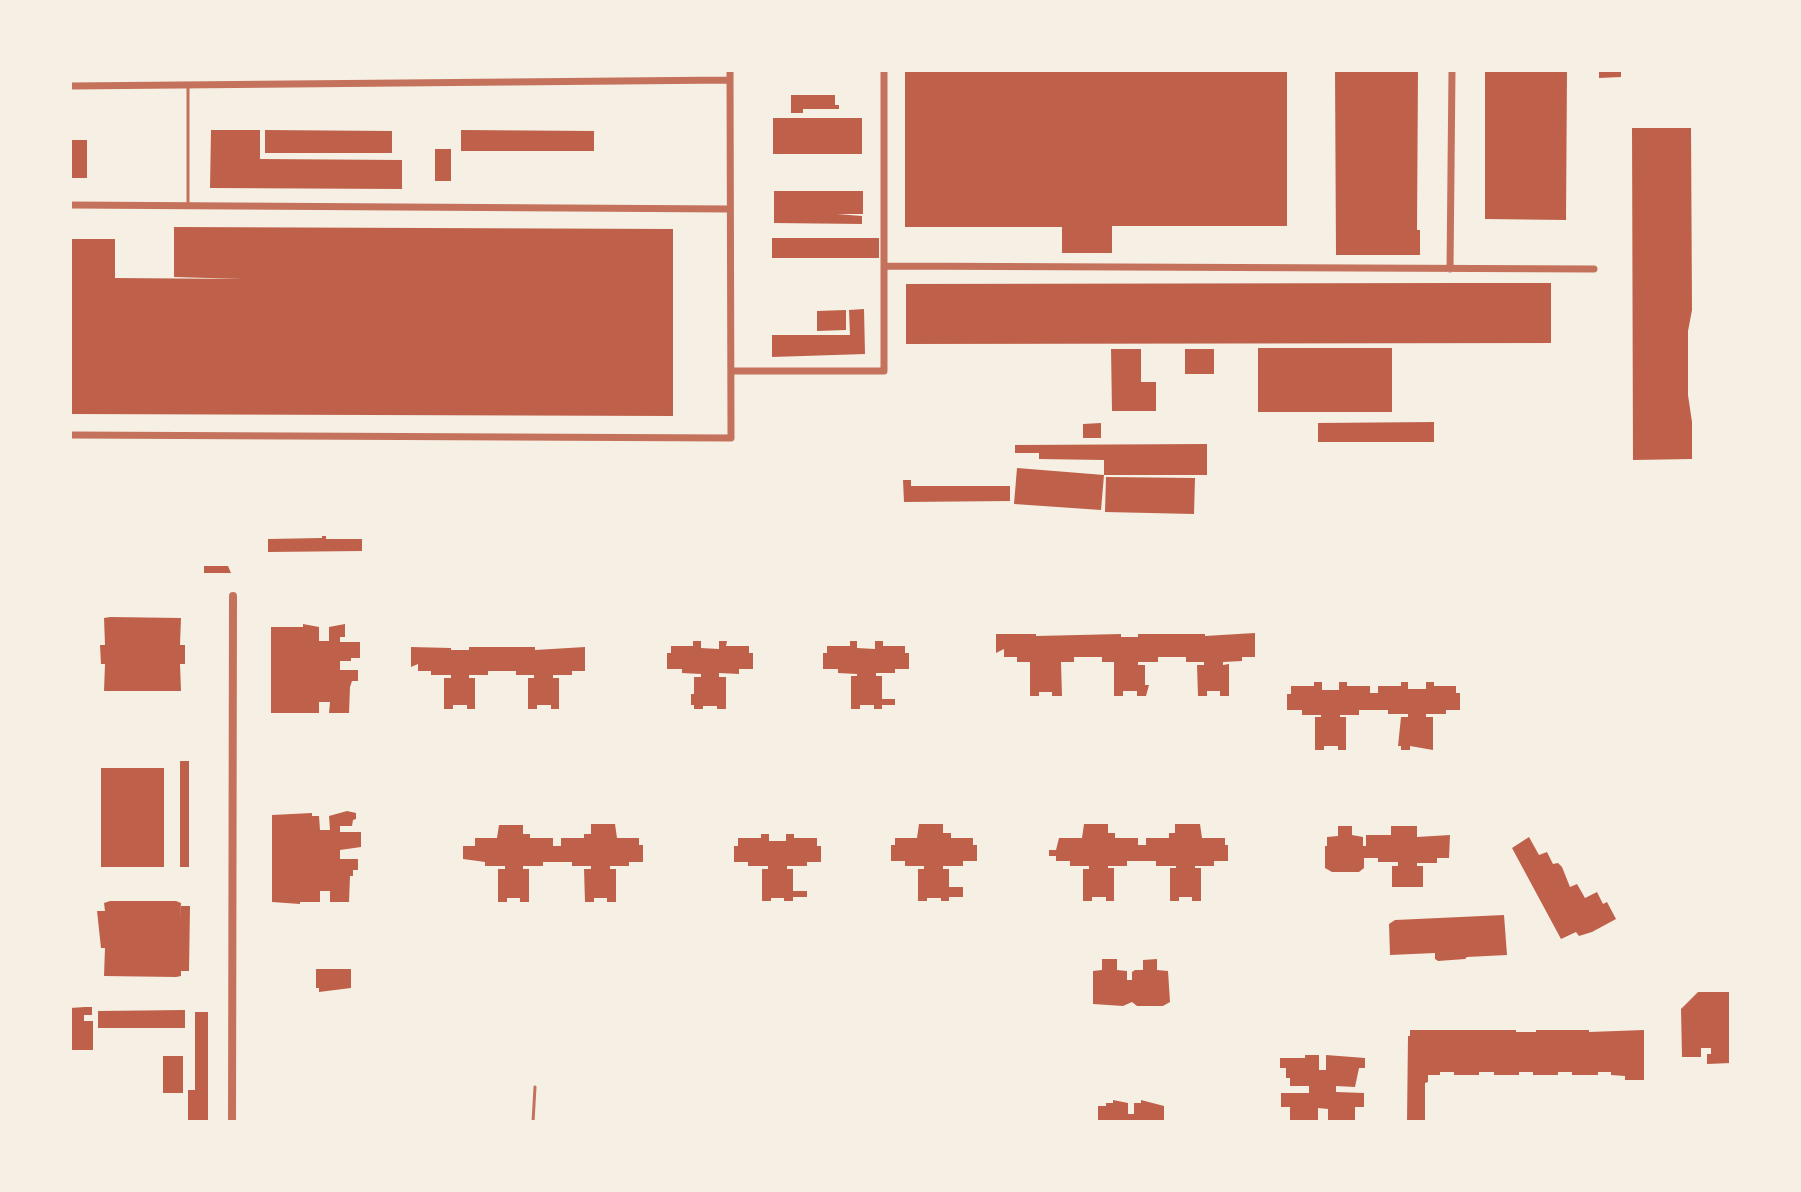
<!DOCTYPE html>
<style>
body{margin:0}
#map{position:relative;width:1801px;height:1192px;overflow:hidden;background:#f6efe4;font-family:Manrope,sans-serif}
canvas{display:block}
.frame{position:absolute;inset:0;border:72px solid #f6efe4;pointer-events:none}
</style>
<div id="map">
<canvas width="1801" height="1192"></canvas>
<div class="frame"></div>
</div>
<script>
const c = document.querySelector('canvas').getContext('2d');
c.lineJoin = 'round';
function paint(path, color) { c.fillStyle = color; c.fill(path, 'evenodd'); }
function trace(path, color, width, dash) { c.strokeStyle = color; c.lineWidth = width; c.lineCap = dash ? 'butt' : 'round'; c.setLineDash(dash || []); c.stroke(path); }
const building = new Path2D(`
 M 905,70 L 1287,70 L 1287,226 L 1112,226 L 1112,253 L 1062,253 L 1062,227 L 905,227 Z
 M 1335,70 L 1418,70 L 1417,230 L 1420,230 L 1420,255 L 1336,255 Z
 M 1485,70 L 1567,70 L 1566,220 L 1485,219 Z
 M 1599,70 L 1621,70 L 1621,77 L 1599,78 Z
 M 791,95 L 835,95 L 835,105 L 839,105 L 839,109 L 803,109 L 803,113 L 791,113 Z
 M 773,118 L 862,118 L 862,154 L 773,154 Z
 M 1632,128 L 1691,128 L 1692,310 L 1688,331 L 1688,395 L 1692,422 L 1692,459 L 1633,460 Z
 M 211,130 L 260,130 L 260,159 L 402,160 L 402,189 L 210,188 Z
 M 265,130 L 392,131 L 392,153 L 265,153 Z
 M 461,130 L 594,131 L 594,151 L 461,151 Z
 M 70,140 L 87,140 L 87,178 L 70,178 Z
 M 435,149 L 451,149 L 451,181 L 435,181 Z
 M 774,191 L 863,191 L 863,214 L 837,214 L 862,216 L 862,224 L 774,223 Z
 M 174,227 L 673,229 L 673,416 L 70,414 L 70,239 L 115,239 L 115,278 L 243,279 L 174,277 Z
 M 772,238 L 879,238 L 879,258 L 772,258 Z
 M 1454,283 L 1551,283 L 1551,343 L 906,344 L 906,284 Z
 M 864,309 L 865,354 L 772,357 L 772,335 L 850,335 L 849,310 Z
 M 846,310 L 846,330 L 817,331 L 817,311 Z
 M 1258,348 L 1392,348 L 1392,412 L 1258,412 Z
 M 1111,349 L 1141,349 L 1141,382 L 1156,382 L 1156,411 L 1112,411 Z
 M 1185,349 L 1214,349 L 1214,374 L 1185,374 Z
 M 1434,422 L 1434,442 L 1318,442 L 1318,423 Z
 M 1101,423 L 1101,438 L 1083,438 L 1083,424 Z
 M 1207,444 L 1207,475 L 1104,475 L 1104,460 L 1039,459 L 1039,453 L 1015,453 L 1015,445 Z
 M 1017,468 L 1104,475 L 1101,510 L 1014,504 Z
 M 1106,477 L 1195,478 L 1194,514 L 1105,512 Z
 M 903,480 L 911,480 L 911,486 L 1010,486 L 1010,501 L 904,502 Z
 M 322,536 L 326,536 L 326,539 L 362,539 L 362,551 L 268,552 L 268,539 L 322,538 Z
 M 204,566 L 228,566 L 231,573 L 204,573 Z
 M 110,617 L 181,618 L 180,645 L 185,645 L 185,664 L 180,664 L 181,691 L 104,691 L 105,664 L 101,664 L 100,645 L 105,645 L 104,618 Z
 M 303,624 L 319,627 L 319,641 L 329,641 L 329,627 L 345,624 L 345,637 L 340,637 L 340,642 L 360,642 L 360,658 L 351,658 L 351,661 L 340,661 L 340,670 L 358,670 L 358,681 L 352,681 L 350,687 L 349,713 L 329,713 L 330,702 L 319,702 L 319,713 L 271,713 L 271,627 L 303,627 Z
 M 1255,633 L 1255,657 L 1242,657 L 1242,661 L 1223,662 L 1223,665 L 1229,664 L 1229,696 L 1220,696 L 1220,691 L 1207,691 L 1207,696 L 1198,696 L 1197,665 L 1204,665 L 1204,662 L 1186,662 L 1186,657 L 1158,657 L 1158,662 L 1138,662 L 1138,665 L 1145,665 L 1145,685 L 1149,685 L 1146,696 L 1137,696 L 1137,691 L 1123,691 L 1123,696 L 1114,696 L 1114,662 L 1102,662 L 1102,657 L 1074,657 L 1074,662 L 1061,662 L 1062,696 L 1052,696 L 1052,692 L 1039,692 L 1039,696 L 1030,696 L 1030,662 L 1017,662 L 1017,657 L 1004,657 L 1004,649 L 996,653 L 996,634 L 1036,634 L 1036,636 L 1121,634 L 1121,637 L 1138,637 L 1138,634 L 1205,634 L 1205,636 Z
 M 693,641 L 701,641 L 701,648 L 719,649 L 719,641 L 727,641 L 726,646 L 749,646 L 749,653 L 753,653 L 753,669 L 739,669 L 739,674 L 719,673 L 719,677 L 726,677 L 726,709 L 717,709 L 717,706 L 703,706 L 703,709 L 694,709 L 694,705 L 691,705 L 691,694 L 694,694 L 694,677 L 701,677 L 701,674 L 682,673 L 682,669 L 667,669 L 667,653 L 671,653 L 671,646 L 693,646 Z
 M 850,641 L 857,641 L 857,648 L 875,649 L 875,641 L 883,641 L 883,646 L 905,646 L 905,653 L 909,653 L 909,669 L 895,669 L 895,673 L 876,673 L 876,676 L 882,676 L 882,699 L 895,699 L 895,705 L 882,705 L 882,709 L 874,709 L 874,705 L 860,705 L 860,709 L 851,709 L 851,676 L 857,676 L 857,674 L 838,673 L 838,669 L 823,669 L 823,653 L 827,653 L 827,646 L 850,646 Z
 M 411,647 L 451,648 L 451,650 L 469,650 L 469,647 L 535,647 L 535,650 L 585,647 L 585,671 L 572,671 L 572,675 L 553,675 L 553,678 L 559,678 L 559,709 L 551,709 L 551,705 L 537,705 L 537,709 L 528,709 L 528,678 L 534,678 L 534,675 L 516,675 L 516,671 L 488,671 L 488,675 L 469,675 L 469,678 L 475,678 L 475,709 L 467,709 L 467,705 L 453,705 L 453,709 L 444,709 L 444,678 L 451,678 L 451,675 L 431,675 L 431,671 L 418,671 L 418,664 L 411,667 Z
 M 1314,682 L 1322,682 L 1322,690 L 1339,690 L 1339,682 L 1347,682 L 1347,686 L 1370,686 L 1370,693 L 1378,693 L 1378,686 L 1401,686 L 1401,682 L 1408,682 L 1408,689 L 1426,689 L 1426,682 L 1434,682 L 1434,686 L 1456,686 L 1456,693 L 1460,693 L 1460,710 L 1446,710 L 1446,714 L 1426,714 L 1426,717 L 1433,717 L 1433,750 L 1410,746 L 1410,750 L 1401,750 L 1401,746 L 1398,746 L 1401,717 L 1408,717 L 1408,714 L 1388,714 L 1388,710 L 1359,710 L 1359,715 L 1340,715 L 1340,717 L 1346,717 L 1346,750 L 1338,750 L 1338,746 L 1324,746 L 1324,750 L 1315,750 L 1315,717 L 1321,717 L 1321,715 L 1302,715 L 1302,710 L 1287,710 L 1287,694 L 1291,694 L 1291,686 L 1314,686 Z
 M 180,761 L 189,761 L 189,867 L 180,867 Z
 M 101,768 L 164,768 L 164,867 L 101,867 Z
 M 347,811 L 356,813 L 356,819 L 353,820 L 352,826 L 340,826 L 340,832 L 361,832 L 361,847 L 340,850 L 340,859 L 358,859 L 358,870 L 353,870 L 353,876 L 350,876 L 349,902 L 330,902 L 330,891 L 320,891 L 320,902 L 300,902 L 300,904 L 272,902 L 272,815 L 312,813 L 312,816 L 319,816 L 320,830 L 330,830 L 329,816 Z
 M 591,824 L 615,824 L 617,838 L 639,838 L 639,845 L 643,845 L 643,862 L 629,862 L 629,866 L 610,866 L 610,869 L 616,869 L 616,902 L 607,902 L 607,898 L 594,898 L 594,902 L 585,902 L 584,869 L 591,869 L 591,866 L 572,866 L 572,862 L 543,862 L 543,866 L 523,866 L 523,869 L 529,869 L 529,902 L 520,902 L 520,898 L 507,898 L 507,902 L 498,902 L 498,869 L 505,869 L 505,866 L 485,866 L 485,862 L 463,859 L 463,846 L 475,846 L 475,838 L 497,838 L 499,825 L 523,825 L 523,834 L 530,834 L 530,838 L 553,838 L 553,846 L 561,846 L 561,838 L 584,838 L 584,834 L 591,834 Z
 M 919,824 L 943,824 L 943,833 L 951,833 L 951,838 L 973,838 L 973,845 L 977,845 L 977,861 L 963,861 L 963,866 L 943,866 L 943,869 L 949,869 L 949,887 L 963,887 L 963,897 L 949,897 L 949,901 L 941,901 L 941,898 L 927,898 L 927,901 L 918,901 L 918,869 L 924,869 L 924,866 L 905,866 L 905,861 L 891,861 L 891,845 L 895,845 L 895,838 L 917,838 Z
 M 1084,824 L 1108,824 L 1108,833 L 1115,833 L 1115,838 L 1138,838 L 1138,845 L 1146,845 L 1146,838 L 1169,838 L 1169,833 L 1175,833 L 1175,824 L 1200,824 L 1202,838 L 1225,838 L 1225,845 L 1228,845 L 1228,861 L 1214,861 L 1214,866 L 1195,866 L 1195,868 L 1201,868 L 1201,901 L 1192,901 L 1192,897 L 1179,897 L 1179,901 L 1170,901 L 1170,868 L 1176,868 L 1176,866 L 1156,866 L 1156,861 L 1127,861 L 1127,866 L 1108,866 L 1108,868 L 1114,868 L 1114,901 L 1106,901 L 1106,897 L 1092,897 L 1092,901 L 1083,901 L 1083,869 L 1089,869 L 1089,866 L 1070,866 L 1070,861 L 1056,861 L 1056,856 L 1049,856 L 1049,850 L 1056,850 L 1059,838 L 1082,838 Z
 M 1338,826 L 1352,826 L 1352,835 L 1363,837 L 1363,846 L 1366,846 L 1366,835 L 1391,835 L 1391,826 L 1417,826 L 1417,837 L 1450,835 L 1449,858 L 1437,858 L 1437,863 L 1417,863 L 1417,866 L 1423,866 L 1423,887 L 1392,887 L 1392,866 L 1398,866 L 1398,862 L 1378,862 L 1378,858 L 1364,858 L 1364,868 L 1359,872 L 1332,872 L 1325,868 L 1325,846 L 1327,846 L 1327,837 L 1338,836 Z
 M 761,834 L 769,834 L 769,841 L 786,841 L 786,834 L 794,834 L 794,838 L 817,838 L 817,846 L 821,846 L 821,862 L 807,862 L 807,866 L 787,866 L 787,869 L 793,869 L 793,891 L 807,891 L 807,897 L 793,897 L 793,901 L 784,901 L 784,898 L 771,898 L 771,901 L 762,901 L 762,869 L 768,869 L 768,866 L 748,866 L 748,862 L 734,862 L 734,846 L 738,846 L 738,838 L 761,838 Z
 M 1529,837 L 1539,855 L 1547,852 L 1553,864 L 1558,863 L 1562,867 L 1570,887 L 1577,884 L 1585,898 L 1597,892 L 1603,904 L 1607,902 L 1616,919 L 1592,932 L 1579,936 L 1576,932 L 1561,939 L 1512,848 Z
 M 110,901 L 176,901 L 181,903 L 180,920 L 181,906 L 190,906 L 189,971 L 181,971 L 181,976 L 176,977 L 104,976 L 105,948 L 101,948 L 97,911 L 105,911 L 104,903 Z
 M 1504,915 L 1507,955 L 1467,957 L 1465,959 L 1438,961 L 1435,959 L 1435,953 L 1390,955 L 1389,924 L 1395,920 Z
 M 1102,959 L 1117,959 L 1117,970 L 1127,971 L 1127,980 L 1132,980 L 1132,972 L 1135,970 L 1143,970 L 1143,960 L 1157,959 L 1157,970 L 1168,971 L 1170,1002 L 1163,1006 L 1137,1006 L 1132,1002 L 1123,1006 L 1093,1004 L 1093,971 L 1102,970 Z
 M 316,969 L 351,969 L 351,988 L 319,992 L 319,988 L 316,988 Z
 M 1698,992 L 1731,992 L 1731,1063 L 1707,1064 L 1707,1054 L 1711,1054 L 1711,1048 L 1701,1048 L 1701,1057 L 1682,1057 L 1681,1009 Z
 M 85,1007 L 92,1007 L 92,1015 L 84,1015 L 84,1021 L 93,1021 L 93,1050 L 70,1050 L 70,1008 Z
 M 185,1010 L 185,1028 L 98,1028 L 98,1011 Z
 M 195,1012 L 208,1012 L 208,1122 L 188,1122 L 188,1090 L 195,1090 Z
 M 1410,1030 L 1516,1030 L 1516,1032 L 1536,1032 L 1536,1030 L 1589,1030 L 1589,1032 L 1644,1030 L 1644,1080 L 1625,1080 L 1625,1076 L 1611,1075 L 1611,1072 L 1598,1072 L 1598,1075 L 1572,1075 L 1572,1072 L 1558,1072 L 1558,1075 L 1533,1075 L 1533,1072 L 1519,1072 L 1519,1075 L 1494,1075 L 1494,1072 L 1479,1072 L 1479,1075 L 1454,1075 L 1454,1072 L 1440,1072 L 1440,1075 L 1428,1075 L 1428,1082 L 1425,1083 L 1425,1122 L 1407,1122 L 1408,1036 L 1410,1036 Z
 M 1305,1055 L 1319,1055 L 1319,1070 L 1326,1070 L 1326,1055 L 1365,1058 L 1365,1068 L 1359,1068 L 1355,1087 L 1336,1086 L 1336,1092 L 1364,1093 L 1364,1107 L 1355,1107 L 1355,1122 L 1328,1122 L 1328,1109 L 1318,1108 L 1318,1122 L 1290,1122 L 1290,1107 L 1281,1107 L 1281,1093 L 1309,1093 L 1309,1086 L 1290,1086 L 1290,1078 L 1286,1078 L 1286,1068 L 1280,1068 L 1280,1058 L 1305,1058 Z
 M 163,1056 L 183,1056 L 183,1093 L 163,1093 Z
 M 1113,1100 L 1128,1103 L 1128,1114 L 1134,1114 L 1134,1103 L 1141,1103 L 1141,1100 L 1164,1106 L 1164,1122 L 1098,1122 L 1098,1106 L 1106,1106 L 1106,1103 L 1113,1103 Z`);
const service = new Path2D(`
 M 188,84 L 188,205
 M 533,1122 L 535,1087`);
const minor = new Path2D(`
 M 70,86 L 730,80
 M 70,205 L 730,209
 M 884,266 L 1594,269
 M 1450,269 L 1452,70
 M 731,371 L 884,371 L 884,70
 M 70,435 L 731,438 L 730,70`);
const tertiary = new Path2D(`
 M 232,1122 L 233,596`);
paint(building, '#bf614a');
trace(service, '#c5725c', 3);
trace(minor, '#c5725c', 7);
trace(tertiary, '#c5725c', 8);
</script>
